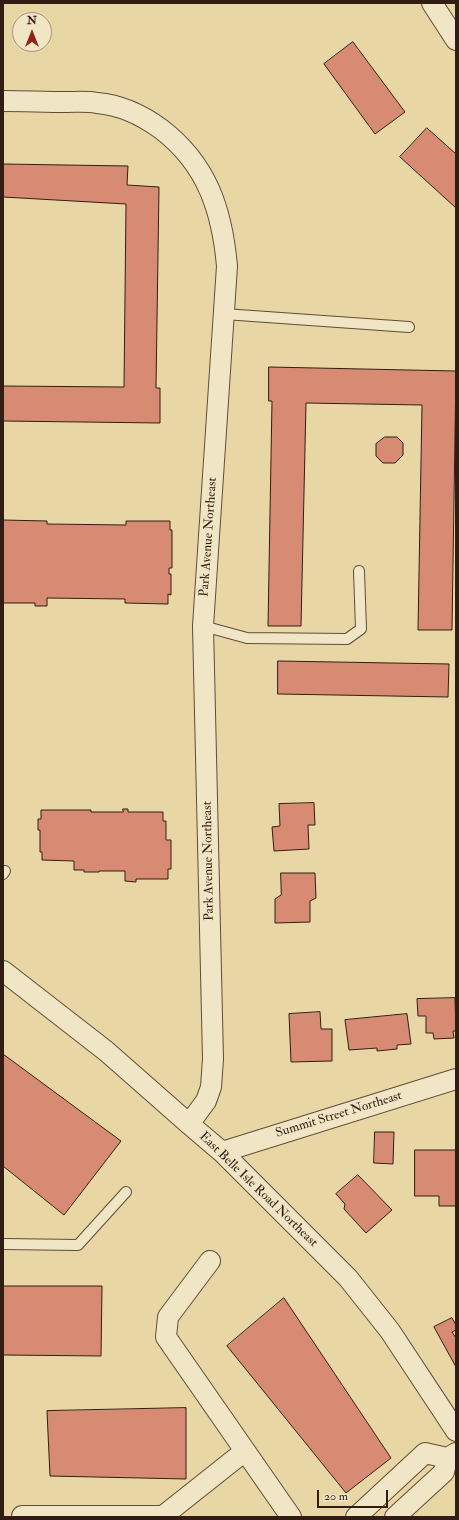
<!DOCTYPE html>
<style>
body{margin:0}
#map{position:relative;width:459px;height:1520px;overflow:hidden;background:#e8d7a5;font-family:"IM FELL Double Pica",serif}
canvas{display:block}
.frame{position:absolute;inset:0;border:4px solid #321d14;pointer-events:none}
.north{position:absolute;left:12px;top:12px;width:40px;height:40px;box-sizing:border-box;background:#f0e5c4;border:1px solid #a4957e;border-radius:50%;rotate:0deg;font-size:11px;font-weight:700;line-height:16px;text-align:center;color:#321d14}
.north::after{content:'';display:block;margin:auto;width:14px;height:18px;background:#8f2418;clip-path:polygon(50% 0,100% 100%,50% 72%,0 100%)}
.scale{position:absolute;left:317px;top:1490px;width:71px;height:18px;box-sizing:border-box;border:2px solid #321d14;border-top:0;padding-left:5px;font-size:12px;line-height:14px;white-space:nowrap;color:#321d14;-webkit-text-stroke:3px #f0e5c4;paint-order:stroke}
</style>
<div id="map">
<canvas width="459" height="1520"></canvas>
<div class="frame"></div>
<div class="north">N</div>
<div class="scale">20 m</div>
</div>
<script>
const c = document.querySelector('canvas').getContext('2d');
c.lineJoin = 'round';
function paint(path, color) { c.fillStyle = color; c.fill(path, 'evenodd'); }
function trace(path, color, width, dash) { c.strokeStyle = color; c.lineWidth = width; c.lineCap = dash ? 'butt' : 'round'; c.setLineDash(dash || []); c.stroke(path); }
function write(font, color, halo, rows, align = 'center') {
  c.font = font + ' "IM FELL Double Pica",serif'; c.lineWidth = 3.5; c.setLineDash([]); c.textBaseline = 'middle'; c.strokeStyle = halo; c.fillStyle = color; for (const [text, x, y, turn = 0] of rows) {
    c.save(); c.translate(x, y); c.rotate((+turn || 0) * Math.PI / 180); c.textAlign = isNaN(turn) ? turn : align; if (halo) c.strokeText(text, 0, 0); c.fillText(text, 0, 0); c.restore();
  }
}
const building = new Path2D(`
 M 353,42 L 405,112 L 375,134 L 324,64 Z
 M 427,128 L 456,154 L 456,208 L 400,157 Z
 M 3,164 L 128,166 L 127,185 L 159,187 L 156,388 L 160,388 L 160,423 L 3,421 L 3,386 L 124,387 L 126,204 L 3,197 Z
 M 269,367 L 456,371 L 452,630 L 418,630 L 422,405 L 306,403 L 301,626 L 268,626 L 272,401 L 269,401 Z
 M 385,437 L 397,437 L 403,443 L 403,455 L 395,463 L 383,463 L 376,456 L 376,444 Z
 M 3,520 L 47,521 L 47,524 L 126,525 L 126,521 L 170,521 L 170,530 L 172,530 L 172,568 L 169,568 L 169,574 L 171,574 L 171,595 L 168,594 L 168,604 L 125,603 L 125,599 L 47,598 L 47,606 L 35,606 L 35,603 L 3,603 Z
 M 278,661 L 449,664 L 448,697 L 278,694 Z
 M 314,803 L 315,825 L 308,825 L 309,849 L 274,851 L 272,827 L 280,826 L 279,804 Z
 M 123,809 L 128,809 L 128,812 L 163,812 L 163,821 L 166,821 L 166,840 L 171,840 L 171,869 L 168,869 L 168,879 L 136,879 L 136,882 L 125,881 L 125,871 L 99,871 L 99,872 L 84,872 L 84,870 L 74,870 L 74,861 L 42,860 L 42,852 L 40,852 L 40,830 L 38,830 L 38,819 L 41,819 L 41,810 L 91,810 L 91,812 L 123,812 Z
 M 281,873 L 315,873 L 316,898 L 310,901 L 310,922 L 275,923 L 275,899 L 281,895 Z
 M 455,998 L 456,1031 L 453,1031 L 454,1038 L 434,1039 L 433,1033 L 426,1033 L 426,1016 L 418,1016 L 417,999 Z
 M 320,1012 L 321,1029 L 332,1029 L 332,1061 L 291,1062 L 289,1014 Z
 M 407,1014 L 411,1044 L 397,1045 L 397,1049 L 377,1051 L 377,1048 L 349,1050 L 345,1020 Z
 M 3,1054 L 121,1141 L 64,1215 L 3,1166 Z
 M 375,1132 L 394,1132 L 393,1164 L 374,1163 Z
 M 415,1150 L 456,1150 L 456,1206 L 439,1206 L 439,1196 L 415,1196 Z
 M 358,1175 L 392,1210 L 366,1233 L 344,1209 L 345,1204 L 336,1194 Z
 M 3,1286 L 102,1286 L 101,1356 L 3,1355 Z
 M 284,1298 L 391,1458 L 346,1493 L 227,1346 Z
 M 452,1318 L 456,1325 L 456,1330 L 452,1332 L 456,1338 L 456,1367 L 434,1327 Z
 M 186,1408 L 186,1479 L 50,1476 L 47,1411 Z`);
const service = new Path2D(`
 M 224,314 L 409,327
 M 203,626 L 247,638 L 347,639 L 361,629 L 359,571
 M 3,874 L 5,871
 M 3,1244 L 78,1245 L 126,1192`);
const minor = new Path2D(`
 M 432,3 L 456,40
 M 3,101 C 24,101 46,102 67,102 C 77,102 87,101 97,103 C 121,105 142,115 161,129 C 207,164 222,210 227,266 L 203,626 L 213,1059 L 211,1087 L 206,1101 L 189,1124
 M 3,971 L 106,1051 L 189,1124 L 222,1152 L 348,1278 L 390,1331 L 456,1431
 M 222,1152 L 456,1079
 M 210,1261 L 168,1317 L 166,1337 L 291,1517
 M 22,1516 L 163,1516 L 245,1451
 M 356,1517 L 425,1453 L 447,1458 L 456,1453
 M 395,1517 L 444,1472 L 447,1458`);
const streetNames = [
 ["Park Avenue Northeast",209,537,-86],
 ["Park Avenue Northeast",209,861,-91],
 ["Summit Street Northeast",339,1115,-17],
 ["East Belle Isle Road Northeast",258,1190,44]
];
paint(building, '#d68b72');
trace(building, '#321d14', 1);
trace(service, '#604c38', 12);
trace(minor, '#604c38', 22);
trace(service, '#f0e5c4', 10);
trace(minor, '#f0e5c4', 20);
write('13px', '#321d14', '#f0e5c4', streetNames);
</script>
